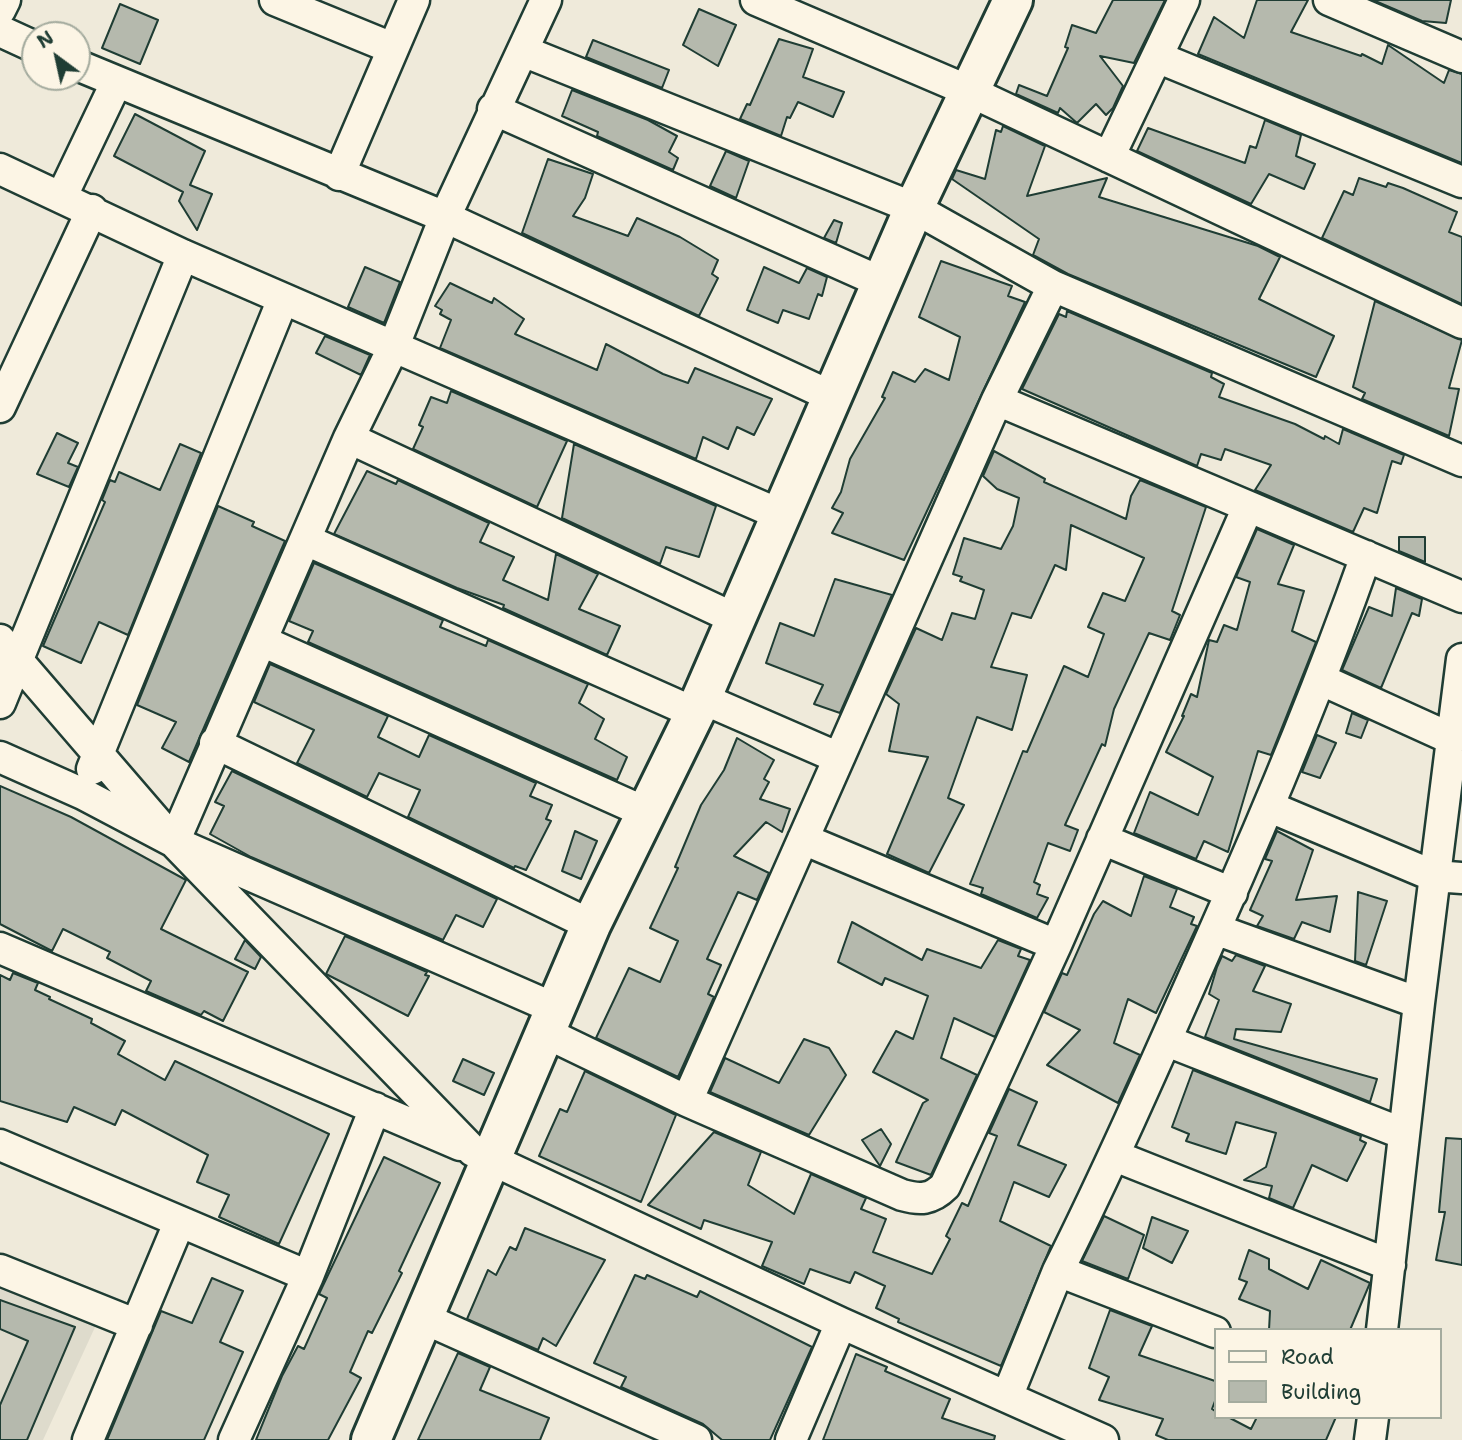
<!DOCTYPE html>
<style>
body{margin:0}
#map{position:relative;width:1462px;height:1440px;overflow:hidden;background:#efeada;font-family:"Shantell Sans",sans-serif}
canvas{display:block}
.legend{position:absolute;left:1214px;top:1328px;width:228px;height:91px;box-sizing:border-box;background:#fcf5e5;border:2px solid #a4ab9e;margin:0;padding:9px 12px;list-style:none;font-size:21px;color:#1f3d34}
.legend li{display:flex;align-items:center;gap:14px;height:35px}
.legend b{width:35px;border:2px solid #a4ab9e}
.north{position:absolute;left:21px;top:21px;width:70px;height:70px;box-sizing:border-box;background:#fcf5e5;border:2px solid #a4ab9e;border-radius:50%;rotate:327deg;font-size:19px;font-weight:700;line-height:28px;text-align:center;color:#1f3d34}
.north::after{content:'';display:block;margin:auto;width:24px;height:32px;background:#1f3d34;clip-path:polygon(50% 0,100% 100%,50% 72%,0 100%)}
</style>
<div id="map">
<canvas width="1462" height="1440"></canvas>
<ul class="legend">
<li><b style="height:9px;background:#fcf5e5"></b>Road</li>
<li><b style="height:19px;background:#b5b9ad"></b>Building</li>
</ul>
<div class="north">N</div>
</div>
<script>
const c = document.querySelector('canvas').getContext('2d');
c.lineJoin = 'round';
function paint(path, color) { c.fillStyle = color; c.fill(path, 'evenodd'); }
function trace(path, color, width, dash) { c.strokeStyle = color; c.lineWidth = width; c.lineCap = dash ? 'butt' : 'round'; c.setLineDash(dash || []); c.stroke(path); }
const built = new Path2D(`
 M 0,1284 L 96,1325 L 43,1440 L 0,1440 Z`);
const building = new Path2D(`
 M 1113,0 L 1165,0 L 1134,63 L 1100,56 L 1123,86 L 1113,108 L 1106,115 L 1096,104 L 1077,123 L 1060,108 L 1058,113 L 1016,94 L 1019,85 L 1047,96 L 1068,48 L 1065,47 L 1072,25 L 1096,33 Z
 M 1257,0 L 1308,0 L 1291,32 L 1361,56 L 1362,54 L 1382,64 L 1388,45 L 1444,83 L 1449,70 L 1462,74 L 1462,163 L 1198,54 L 1214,17 L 1244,38 Z
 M 1373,0 L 1451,0 L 1446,23 L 1422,21 Z
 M 120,4 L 158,20 L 140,64 L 102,48 Z
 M 699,9 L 736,25 L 718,66 L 683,45 Z
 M 779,39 L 813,49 L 803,77 L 844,92 L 833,117 L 798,102 L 790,118 L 787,117 L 781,136 L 740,119 L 747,104 L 750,105 Z
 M 593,40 L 669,70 L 662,88 L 586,57 Z
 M 572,90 L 648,120 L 677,136 L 669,152 L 678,158 L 673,170 L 597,136 L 598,132 L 562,116 Z
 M 135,114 L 205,151 L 190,185 L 212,194 L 197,230 L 179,201 L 183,192 L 114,156 Z
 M 1265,120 L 1301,135 L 1296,156 L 1315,164 L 1304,189 L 1269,174 L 1251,204 L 1137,151 L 1148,128 L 1245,163 L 1250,146 L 1256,148 Z
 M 1003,126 L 1045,146 L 1027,196 L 1107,178 L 1099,197 L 1258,246 L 1280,257 L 1259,299 L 1334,336 L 1316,377 L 1068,274 L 1033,255 L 1039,239 L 952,179 L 956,170 L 985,179 L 996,130 L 1001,132 Z
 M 726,151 L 749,161 L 736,198 L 710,186 Z
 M 548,159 L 593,174 L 585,198 L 573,216 L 628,236 L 637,218 L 680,237 L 718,260 L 712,274 L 718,278 L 699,316 L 522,233 Z
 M 1359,178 L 1386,187 L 1388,183 L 1403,188 L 1457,212 L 1449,232 L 1462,237 L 1462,304 L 1322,238 L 1344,191 L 1353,195 Z
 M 834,220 L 842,223 L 836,243 L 824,238 Z
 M 941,261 L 1012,286 L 1008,296 L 1025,302 L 904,560 L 832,533 L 843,513 L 832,508 L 841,492 L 850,459 L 885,398 L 882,397 L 893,372 L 915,382 L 925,369 L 949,380 L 960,337 L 919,317 Z
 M 365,267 L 400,282 L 384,323 L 348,307 Z
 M 764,267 L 799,283 L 807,268 L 827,277 L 822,296 L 818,294 L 809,319 L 783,310 L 778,323 L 747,310 Z
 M 450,283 L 492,303 L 494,298 L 524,319 L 515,334 L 597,370 L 606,344 L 663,374 L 688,383 L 695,368 L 772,399 L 754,435 L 737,427 L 728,449 L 703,437 L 696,459 L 440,348 L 451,320 L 440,314 L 442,310 L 435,306 Z
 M 1375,301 L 1462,340 L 1449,388 L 1459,389 L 1449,436 L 1362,399 L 1365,393 L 1353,387 Z
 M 1067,311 L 1212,373 L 1211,377 L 1224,384 L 1219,397 L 1295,424 L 1324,439 L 1325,436 L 1339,444 L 1343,429 L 1404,455 L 1401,464 L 1392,461 L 1377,513 L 1364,508 L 1353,532 L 1255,490 L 1271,465 L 1225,449 L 1221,460 L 1201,454 L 1197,466 L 1022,389 L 1059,314 L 1066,317 Z
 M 325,336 L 370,355 L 361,375 L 316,353 Z
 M 451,391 L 567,441 L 537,507 L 413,449 L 423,427 L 419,425 L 431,397 L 447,403 Z
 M 57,433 L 78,443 L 68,463 L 78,467 L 69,487 L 37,474 Z
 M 180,444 L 201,453 L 128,635 L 99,622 L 81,663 L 43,646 L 105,502 L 102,500 L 110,480 L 115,482 L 119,472 L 160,490 Z
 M 574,444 L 716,506 L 699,557 L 666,547 L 660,564 L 562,518 Z
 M 994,451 L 1045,479 L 1044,482 L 1126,519 L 1131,496 L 1140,480 L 1206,507 L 1172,611 L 1180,615 L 1170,640 L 1149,633 L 1114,709 L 1105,746 L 1102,744 L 1065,825 L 1078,830 L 1070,851 L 1048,843 L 1034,882 L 1040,885 L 1037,894 L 1048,898 L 1037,918 L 981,894 L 983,888 L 970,884 L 1023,751 L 1027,752 L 1064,666 L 1088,677 L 1104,634 L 1088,627 L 1103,593 L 1125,601 L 1144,558 L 1071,525 L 1066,570 L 1055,565 L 1031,618 L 1012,613 L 991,667 L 1027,675 L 1012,730 L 977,717 L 948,798 L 964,805 L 929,873 L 887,854 L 928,757 L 889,751 L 899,704 L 886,694 L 916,628 L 942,640 L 952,613 L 975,619 L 984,590 L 960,581 L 962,577 L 953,574 L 964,538 L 1001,549 L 1013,526 L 1019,498 L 997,489 L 983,476 Z
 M 367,471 L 396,484 L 398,480 L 489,523 L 480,542 L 514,557 L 503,580 L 548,600 L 556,554 L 598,574 L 579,609 L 620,626 L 607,655 L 503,608 L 504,605 L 457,588 L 334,534 Z
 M 218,506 L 254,522 L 252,526 L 285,541 L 189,762 L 162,748 L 176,722 L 137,705 Z
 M 1257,529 L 1294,545 L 1278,584 L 1304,591 L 1292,631 L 1316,642 L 1271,755 L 1258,751 L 1228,852 L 1204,841 L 1196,859 L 1134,833 L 1150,792 L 1198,815 L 1213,777 L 1166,752 L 1184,716 L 1182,716 L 1191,694 L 1197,697 L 1209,640 L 1217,642 L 1224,625 L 1237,630 L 1250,582 L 1236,577 Z
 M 1399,537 L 1425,537 L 1425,562 L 1399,551 Z
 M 314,563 L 443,620 L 440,627 L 486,646 L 488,640 L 588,684 L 579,703 L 604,719 L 595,739 L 627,757 L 617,780 L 308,642 L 313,631 L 289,621 Z
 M 835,579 L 892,595 L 840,713 L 814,704 L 823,685 L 766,663 L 780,623 L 814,636 Z
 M 1396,588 L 1422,599 L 1419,616 L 1412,613 L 1381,688 L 1342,670 L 1369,607 L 1392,616 Z
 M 270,664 L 388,716 L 378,737 L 419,757 L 429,735 L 536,783 L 530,796 L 552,805 L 546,819 L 551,821 L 526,870 L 515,866 L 514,868 L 408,817 L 420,790 L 379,773 L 367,797 L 297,763 L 314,730 L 254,702 Z
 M 1352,713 L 1368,720 L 1361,738 L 1346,733 Z
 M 1317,735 L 1336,743 L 1320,778 L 1302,772 Z
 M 737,738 L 774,760 L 764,779 L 769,782 L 760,799 L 790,809 L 782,832 L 766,822 L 734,856 L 769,873 L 757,900 L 738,892 L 707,959 L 721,965 L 708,994 L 714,997 L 678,1077 L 596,1038 L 629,968 L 660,982 L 678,941 L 650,928 L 678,868 L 675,867 L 701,805 L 724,770 Z
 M 232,771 L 497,899 L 483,927 L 456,915 L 443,940 L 251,857 L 210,834 L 224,806 L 215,802 Z
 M 0,786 L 71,817 L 186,880 L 161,929 L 248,972 L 223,1021 L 204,1011 L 201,1015 L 146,991 L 151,981 L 107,958 L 110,952 L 63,929 L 52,951 L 0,924 Z
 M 575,831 L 597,841 L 581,879 L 562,871 Z
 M 1277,831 L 1313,850 L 1296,900 L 1337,896 L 1330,932 L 1302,922 L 1294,939 L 1257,926 L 1263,916 L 1250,910 L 1272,861 L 1265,859 Z
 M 1144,876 L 1177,889 L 1170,907 L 1194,917 L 1191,924 L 1197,926 L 1156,1013 L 1128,999 L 1114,1043 L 1140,1055 L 1118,1103 L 1047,1065 L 1080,1030 L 1044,1012 L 1062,973 L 1067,975 L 1094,914 L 1103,901 L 1131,916 Z
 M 1358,892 L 1387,901 L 1366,965 L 1355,961 Z
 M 852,922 L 922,960 L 927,949 L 981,968 L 998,940 L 1021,949 L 1018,956 L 1030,960 L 995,1037 L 954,1018 L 941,1058 L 977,1075 L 931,1175 L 896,1162 L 923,1103 L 928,1100 L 873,1072 L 896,1031 L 913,1039 L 928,996 L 885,978 L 882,985 L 838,962 Z
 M 345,936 L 427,972 L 425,975 L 429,976 L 408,1016 L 326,974 Z
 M 245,940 L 261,957 L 255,969 L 235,959 Z
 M 1236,955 L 1265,966 L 1253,991 L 1291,1004 L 1281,1032 L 1236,1029 L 1234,1039 L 1377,1079 L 1370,1102 L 1205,1037 L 1219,1000 L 1209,994 L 1217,967 L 1222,956 L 1232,961 Z
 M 13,973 L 38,983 L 35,990 L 50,997 L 49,999 L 92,1019 L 91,1023 L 125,1041 L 118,1054 L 165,1080 L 175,1061 L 329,1134 L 279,1244 L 219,1217 L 229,1195 L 197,1182 L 208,1155 L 122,1110 L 115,1125 L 74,1107 L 67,1122 L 0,1101 L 0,975 L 10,980 Z
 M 804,1039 L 829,1048 L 846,1075 L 809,1135 L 710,1092 L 725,1058 L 779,1083 Z
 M 463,1059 L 494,1073 L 484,1095 L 453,1081 Z
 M 1193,1070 L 1361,1136 L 1360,1140 L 1366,1143 L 1347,1181 L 1312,1165 L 1293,1208 L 1269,1198 L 1272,1186 L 1244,1180 L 1266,1167 L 1276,1133 L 1236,1122 L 1226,1154 L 1186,1141 L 1189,1134 L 1172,1127 Z
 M 585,1071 L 676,1115 L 641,1202 L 539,1156 L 560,1109 L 567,1112 Z
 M 1009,1089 L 1037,1102 L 1018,1145 L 1066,1165 L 1049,1197 L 1014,1182 L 1000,1221 L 1051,1246 L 1001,1366 L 898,1322 L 899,1319 L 876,1308 L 885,1286 L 855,1272 L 850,1283 L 810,1269 L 804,1284 L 762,1266 L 772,1242 L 704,1220 L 701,1229 L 648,1205 L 714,1132 L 761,1152 L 748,1185 L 794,1214 L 811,1174 L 866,1198 L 861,1209 L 886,1219 L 873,1252 L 932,1274 L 950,1239 L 946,1236 L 962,1203 L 968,1206 L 991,1151 L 997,1136 L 989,1133 Z
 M 881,1129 L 891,1144 L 880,1166 L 862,1140 Z
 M 1446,1138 L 1462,1139 L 1462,1265 L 1436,1260 L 1445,1212 L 1439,1212 Z
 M 384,1157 L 440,1183 L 399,1271 L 402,1273 L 372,1333 L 368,1331 L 350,1372 L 361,1378 L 328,1440 L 256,1440 L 282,1376 L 298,1346 L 304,1349 L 327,1298 L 319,1294 Z
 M 1104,1216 L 1144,1235 L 1128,1279 L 1082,1261 Z
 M 1152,1217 L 1188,1231 L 1172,1263 L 1143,1248 Z
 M 525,1228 L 605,1260 L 556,1346 L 543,1338 L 538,1350 L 467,1319 L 488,1270 L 496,1275 L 510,1247 L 516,1250 Z
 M 1249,1250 L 1269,1259 L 1269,1269 L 1308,1289 L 1321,1260 L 1370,1283 L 1350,1330 L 1269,1330 L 1270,1311 L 1239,1299 L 1247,1282 L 1239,1279 Z
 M 635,1275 L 645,1279 L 647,1275 L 697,1297 L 700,1291 L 812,1347 L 770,1440 L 722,1440 L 703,1424 L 621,1387 L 626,1377 L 594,1363 Z
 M 212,1278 L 243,1291 L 220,1342 L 243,1352 L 204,1440 L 107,1440 L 161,1311 L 192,1323 Z
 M 0,1300 L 75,1327 L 27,1440 L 0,1440 L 0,1405 L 28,1341 L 0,1329 Z
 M 1110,1310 L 1152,1326 L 1139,1355 L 1215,1381 L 1215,1401 L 1212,1409 L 1215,1411 L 1215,1417 L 1228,1417 L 1251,1429 L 1257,1417 L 1336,1417 L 1326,1440 L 1168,1440 L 1156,1435 L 1163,1419 L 1099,1400 L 1109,1377 L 1089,1368 Z
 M 458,1353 L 490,1367 L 480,1390 L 549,1418 L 540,1440 L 418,1440 Z
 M 856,1354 L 887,1367 L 885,1371 L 950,1399 L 942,1418 L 995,1436 L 994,1440 L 823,1440 Z`);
const minor = new Path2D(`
 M 275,0 L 392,48
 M 756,0 L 969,91 L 1462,323
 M 1329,0 L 1462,57
 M 0,10 L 5,0
 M 0,31 L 35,47
 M 523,51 L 914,208 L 1053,286 L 1462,461
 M 1157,57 L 1462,182
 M 77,65 L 445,217 L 833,397
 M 493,109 L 883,283
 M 1109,157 L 1184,0
 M 0,169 L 183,255 L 781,515
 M 339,175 L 414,0
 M 62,196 L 116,83
 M 997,400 L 1462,597
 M 0,407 L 92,210
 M 349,438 L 736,619
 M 306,540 L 695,713
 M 0,640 L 174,842 L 473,1151 L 841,1323 L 1103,1440
 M 262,641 L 647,813
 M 1322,680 L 1452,739
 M 701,698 L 839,758 L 997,400 L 1053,286
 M 0,703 L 183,255
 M 215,743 L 591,925
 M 0,757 L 83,794 L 174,842 L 556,1009
 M 92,769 L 283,299
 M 1270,807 L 1434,876 L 1462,878
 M 803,839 L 1056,945
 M 1102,839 L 1232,893
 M 174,842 L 349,438 L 393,348 L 445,217 L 546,0
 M 1215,929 L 1419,1003
 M 0,948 L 460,1145
 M 546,1033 L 687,1101 L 902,1195 C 920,1200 931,1200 945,1186 L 1056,945 L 1248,507
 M 1167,1041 L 1404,1134
 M 687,1101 L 839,758
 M 0,1145 L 308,1276
 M 1115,1156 L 1390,1265
 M 0,1270 L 137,1325
 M 1058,1271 C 1114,1159 1164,1044 1215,929 C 1270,806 1321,683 1366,556
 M 423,1318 L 696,1440
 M 1382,1330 L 1419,1003 L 1462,659
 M 1007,1397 L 1058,1271 L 1215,1332
 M 88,1440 L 179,1223
 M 234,1440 L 308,1276 L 375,1108
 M 791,1440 L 841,1323
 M 1370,1440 L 1373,1417`);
const tertiary = new Path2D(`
 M 371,1440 L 591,925 L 695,713 L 914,208 L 1013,0`);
paint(built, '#dedbcc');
paint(building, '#b5b9ad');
trace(building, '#1f3d34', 2);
trace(minor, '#1f3d34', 35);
trace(tertiary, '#1f3d34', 44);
trace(minor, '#fcf5e5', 30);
trace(tertiary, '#fcf5e5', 38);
</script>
